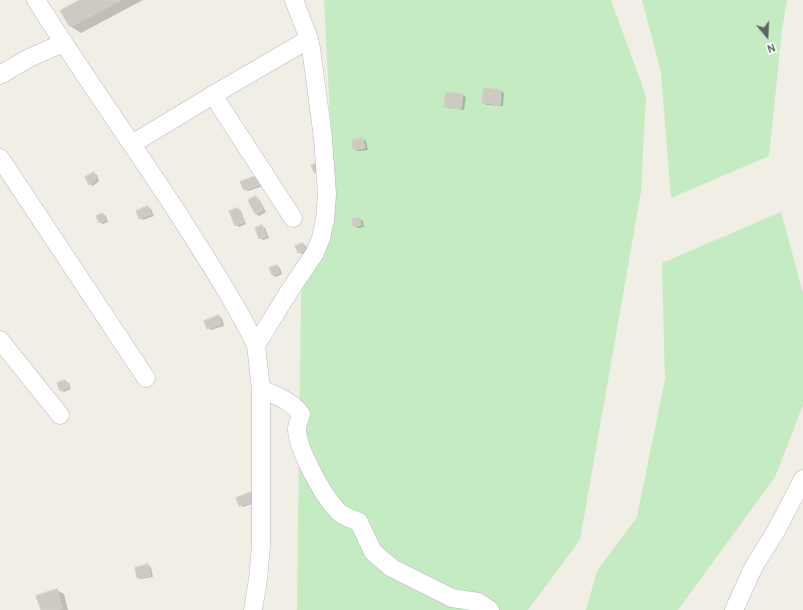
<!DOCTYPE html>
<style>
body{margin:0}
#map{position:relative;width:803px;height:610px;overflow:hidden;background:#f1eee6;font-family:Overpass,sans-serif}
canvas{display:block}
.north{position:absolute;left:747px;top:16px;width:40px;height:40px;-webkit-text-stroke:3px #fff;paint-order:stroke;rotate:161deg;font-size:11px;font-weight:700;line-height:16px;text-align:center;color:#5d6368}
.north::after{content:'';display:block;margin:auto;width:14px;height:18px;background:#5d6368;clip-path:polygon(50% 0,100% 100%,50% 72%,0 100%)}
</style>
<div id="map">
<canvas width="803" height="610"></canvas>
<div class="north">N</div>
</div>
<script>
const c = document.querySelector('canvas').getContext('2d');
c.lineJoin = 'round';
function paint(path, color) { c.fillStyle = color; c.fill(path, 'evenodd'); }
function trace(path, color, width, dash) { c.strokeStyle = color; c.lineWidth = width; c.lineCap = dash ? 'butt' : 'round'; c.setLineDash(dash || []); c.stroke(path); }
const green = new Path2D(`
 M 324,0 L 611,0 L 646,96 L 641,192 L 580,540 L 528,610 L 297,610 L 301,295 L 332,153 Z
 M 642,0 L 787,0 L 782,30 L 769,156 L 671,198 L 661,73 Z
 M 781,212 L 803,293 L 803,405 L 775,477 L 678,610 L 586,610 L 597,571 L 637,517 L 665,379 L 662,263 Z`);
const shadow = new Path2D(`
 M 82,0 L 143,0 L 81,33 L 70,26 Z
 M 485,89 L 501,91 L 504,93 L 503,106 L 487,105 L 483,103 Z
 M 462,95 L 466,97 L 464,110 L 448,108 L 445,106 Z
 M 363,139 L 366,141 L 368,150 L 357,151 L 354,149 Z
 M 94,173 L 97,175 L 99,181 L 93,186 L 90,184 L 86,177 Z
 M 255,177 L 259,179 L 261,187 L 248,191 L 244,189 Z
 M 256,198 L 259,199 L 266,212 L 259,216 L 256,214 L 249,201 Z
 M 148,207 L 151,209 L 154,216 L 143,220 L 140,218 Z
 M 238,209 L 241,211 L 246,224 L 239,227 L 236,225 Z
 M 103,214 L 106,216 L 108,222 L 103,224 L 99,222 Z
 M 360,219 L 363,221 L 364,227 L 358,228 L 354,226 Z
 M 262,226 L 265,228 L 269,238 L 263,240 L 260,238 Z
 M 303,244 L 306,246 L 308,252 L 302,254 L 299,252 Z
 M 277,266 L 280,268 L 282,274 L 276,277 L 272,275 Z
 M 218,316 L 222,318 L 224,326 L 211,330 L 208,328 Z
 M 65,381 L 69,383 L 71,389 L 64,392 L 61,390 Z
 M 251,493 L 254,495 L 257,502 L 243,507 L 240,505 Z
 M 148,565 L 151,567 L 153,577 L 141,579 L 138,578 Z
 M 57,590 L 64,594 L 68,610 L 42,610 Z`);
const building = new Path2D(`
 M 80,0 L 121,0 L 70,27 L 60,11 Z
 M 484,88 L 501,90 L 500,105 L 482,103 Z
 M 446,92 L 463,94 L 461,109 L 444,107 Z
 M 363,138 L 365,148 L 353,150 L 352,140 Z
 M 319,163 L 321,170 L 314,173 L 311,165 Z
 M 94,172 L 96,179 L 89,185 L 85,177 Z
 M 256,176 L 259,185 L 244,190 L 240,182 Z
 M 256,196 L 263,210 L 255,214 L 248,200 Z
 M 148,206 L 151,214 L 139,219 L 136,211 Z
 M 238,208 L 244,222 L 235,226 L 229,211 Z
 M 103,213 L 105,220 L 99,223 L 96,216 Z
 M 360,218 L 361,225 L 353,227 L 352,219 Z
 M 262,225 L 266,236 L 259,239 L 255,228 Z
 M 303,243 L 305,250 L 298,253 L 295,246 Z
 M 277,265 L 279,273 L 272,275 L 269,268 Z
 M 219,315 L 221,324 L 207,329 L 204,321 Z
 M 65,380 L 69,387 L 60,391 L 57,383 Z
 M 251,492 L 254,501 L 239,506 L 236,498 Z
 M 148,564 L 150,576 L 137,578 L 135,568 Z
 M 57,589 L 62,608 L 53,610 L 41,610 L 36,596 Z`);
const minor = new Path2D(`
 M 36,0 C 82,73 132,143 179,215 C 206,258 234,300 256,345
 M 0,75 L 29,58 L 63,43
 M 213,95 L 293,218
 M 132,144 L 213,95 L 309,39
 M 0,158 L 146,378
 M 0,340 L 60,415
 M 261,389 C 275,395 292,401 301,414 C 300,419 297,424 297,429 C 297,448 323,496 337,510 C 342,516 351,519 359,522 L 373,552 L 392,568 L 452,598 L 478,602 L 490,610
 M 253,610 L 258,579 L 261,546 L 261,389 L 256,345 L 290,290 L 315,253 L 321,238 L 325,220 L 327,194 L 323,138 L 311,48 L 309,39 L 294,0
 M 734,610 L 754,566 L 776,531 L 803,479`);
paint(green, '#c4ebc1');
paint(shadow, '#0003');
paint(building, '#cdc9c3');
trace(building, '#d7cfc4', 1);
trace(minor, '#b6babe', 19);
trace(minor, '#fff', 18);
</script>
